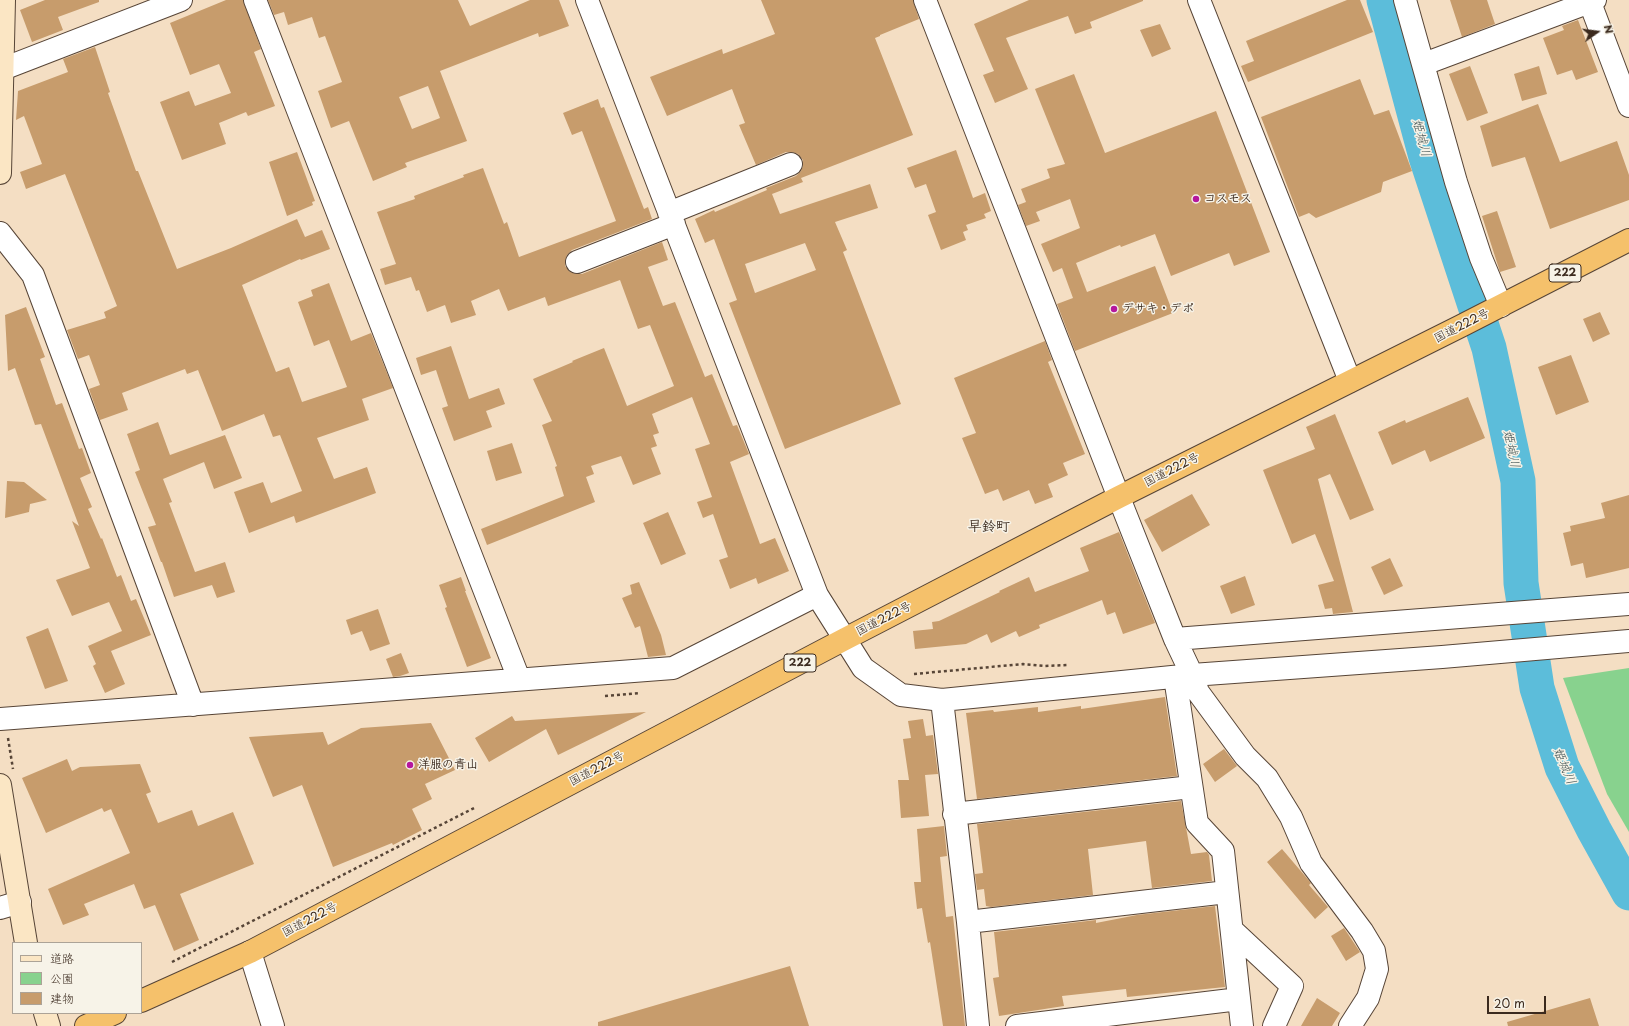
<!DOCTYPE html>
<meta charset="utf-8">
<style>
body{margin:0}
#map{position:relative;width:1629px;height:1026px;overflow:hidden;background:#f4dec3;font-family:"Playpen Sans","Klee One",sans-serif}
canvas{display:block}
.legend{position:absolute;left:12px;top:942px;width:130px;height:72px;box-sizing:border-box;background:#f7f3e8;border:1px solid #aca397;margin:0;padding:5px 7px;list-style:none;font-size:12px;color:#3b2a1e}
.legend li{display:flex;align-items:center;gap:8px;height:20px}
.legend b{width:20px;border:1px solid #aca397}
.north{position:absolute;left:1577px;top:12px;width:40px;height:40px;-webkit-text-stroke:3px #f7f3e8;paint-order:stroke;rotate:76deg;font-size:11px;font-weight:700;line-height:16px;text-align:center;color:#3b2a1e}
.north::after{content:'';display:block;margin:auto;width:14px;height:18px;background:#3b2a1e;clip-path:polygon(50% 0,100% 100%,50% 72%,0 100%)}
.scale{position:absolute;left:1487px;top:996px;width:59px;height:18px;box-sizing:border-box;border:2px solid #3b2a1e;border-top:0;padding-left:5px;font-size:12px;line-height:14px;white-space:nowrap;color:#3b2a1e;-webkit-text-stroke:3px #f7f3e8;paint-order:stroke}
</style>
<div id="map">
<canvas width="1629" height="1026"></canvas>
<ul class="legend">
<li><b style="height:5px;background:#fbe6c4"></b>道路</li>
<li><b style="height:11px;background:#88d28e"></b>公園</li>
<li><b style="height:11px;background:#c79c6c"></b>建物</li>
</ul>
<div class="north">N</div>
<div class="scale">20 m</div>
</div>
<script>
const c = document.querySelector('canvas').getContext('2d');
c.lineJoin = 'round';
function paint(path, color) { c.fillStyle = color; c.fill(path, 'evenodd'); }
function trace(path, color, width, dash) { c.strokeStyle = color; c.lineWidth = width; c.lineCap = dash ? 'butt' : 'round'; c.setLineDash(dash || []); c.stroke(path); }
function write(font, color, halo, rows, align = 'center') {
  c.font = font + ' "Playpen Sans","Klee One",sans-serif'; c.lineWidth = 3; c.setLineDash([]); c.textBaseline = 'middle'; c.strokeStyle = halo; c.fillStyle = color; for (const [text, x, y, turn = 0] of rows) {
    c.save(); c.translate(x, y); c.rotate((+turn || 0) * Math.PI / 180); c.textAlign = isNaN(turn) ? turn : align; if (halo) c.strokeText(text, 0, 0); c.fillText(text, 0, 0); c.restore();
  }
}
const green = new Path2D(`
 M 1629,668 L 1629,832 L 1607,794 L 1563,678 Z`);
const river = new Path2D(`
 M 1384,0 L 1426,157 L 1489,348 L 1518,481 L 1521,583 L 1537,688 L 1562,767 L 1594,830 L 1629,893`);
const building = new Path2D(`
 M 45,0 L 99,0 L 99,2 L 58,17 L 63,30 L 32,42 L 20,10 Z
 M 226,0 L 243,0 L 261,49 L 254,52 L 275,106 L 248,116 L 246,112 L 219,123 L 226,144 L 182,160 L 160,102 L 189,91 L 195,106 L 231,93 L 219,64 L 190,75 L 170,23 Z
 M 268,0 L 458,0 L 470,26 L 530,0 L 559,0 L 569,26 L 539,37 L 538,33 L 440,71 L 467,141 L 405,163 L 407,167 L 373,181 L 349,121 L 331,128 L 318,91 L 342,82 L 325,36 L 319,38 L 312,17 L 288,25 L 284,12 L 274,15 ZM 428,86 L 440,118 L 412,129 L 399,97 Z
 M 761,0 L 913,0 L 919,19 L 880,35 L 880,36 L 875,38 L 913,135 L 801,178 L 803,182 L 772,194 L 780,214 L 870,184 L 878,208 L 835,222 L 847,250 L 843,252 L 901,404 L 785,449 L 729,303 L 737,300 L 714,239 L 705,243 L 695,219 L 714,210 L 715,212 L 767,190 L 766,188 L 796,176 L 801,171 L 803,166 L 803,160 L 798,154 L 792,152 L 786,152 L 756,165 L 739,125 L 745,123 L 732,89 L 667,116 L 650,77 L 722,49 L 723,54 L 775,34 ZM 805,243 L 816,270 L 755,293 L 745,264 Z
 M 1029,0 L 1143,0 L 1143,1 L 1090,22 L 1092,28 L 1075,34 L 1068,16 L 1006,38 L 1028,89 L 995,103 L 983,75 L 994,71 L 974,24 Z
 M 1347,0 L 1360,0 L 1373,32 L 1248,82 L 1241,66 L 1254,61 L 1246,41 Z
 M 1450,0 L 1487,0 L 1495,24 L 1462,37 Z
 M 1578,20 L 1598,72 L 1576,80 L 1572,70 L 1557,75 L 1543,38 L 1564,30 L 1562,26 Z
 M 1160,24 L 1171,49 L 1152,57 L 1140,30 Z
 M 95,47 L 110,92 L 108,93 L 136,171 L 138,171 L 177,269 L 231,248 L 297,219 L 305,237 L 322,230 L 330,249 L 301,260 L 300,259 L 242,285 L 276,372 L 289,367 L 302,402 L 347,387 L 329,340 L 314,346 L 298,302 L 313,296 L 311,290 L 329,283 L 351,341 L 371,333 L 393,388 L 362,399 L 369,420 L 317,438 L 334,479 L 367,467 L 376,493 L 296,523 L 294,516 L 249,533 L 234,492 L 263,482 L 271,503 L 302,491 L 280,435 L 273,437 L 264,414 L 222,431 L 198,370 L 187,374 L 185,369 L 122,393 L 128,410 L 100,420 L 89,389 L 100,385 L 89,355 L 78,359 L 67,330 L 106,318 L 104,312 L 117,306 L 65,174 L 26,189 L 20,172 L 42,164 L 24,116 L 16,120 L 18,91 L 68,72 L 63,59 Z
 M 1470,66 L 1488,113 L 1467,121 L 1449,74 Z
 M 1539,66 L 1547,94 L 1522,101 L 1514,74 Z
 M 1074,74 L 1105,153 L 1216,111 L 1270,252 L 1234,266 L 1229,253 L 1171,276 L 1155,234 L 1121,247 L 1120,245 L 1076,263 L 1087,292 L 1155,266 L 1173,313 L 1075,351 L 1057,304 L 1073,298 L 1062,268 L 1053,272 L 1041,244 L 1080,228 L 1070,199 L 1036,212 L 1040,221 L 1026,226 L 1018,205 L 1026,202 L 1021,189 L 1050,178 L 1047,169 L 1065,164 L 1035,89 Z
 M 1360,79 L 1374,115 L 1389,110 L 1412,171 L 1383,182 L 1381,192 L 1316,218 L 1309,213 L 1299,217 L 1261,117 Z
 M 598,99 L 601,108 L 604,107 L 644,209 L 648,207 L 652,219 L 572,250 L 567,255 L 565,261 L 565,266 L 570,272 L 576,274 L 582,274 L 662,242 L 668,260 L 648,267 L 663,306 L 675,302 L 705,377 L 712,374 L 733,426 L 737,425 L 749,454 L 730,462 L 760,544 L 775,538 L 789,571 L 758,584 L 756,578 L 730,589 L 719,560 L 728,557 L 713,514 L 703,518 L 697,502 L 712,497 L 695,449 L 710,444 L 692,397 L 652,414 L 659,433 L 653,435 L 657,446 L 651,448 L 661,474 L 633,485 L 621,456 L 591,466 L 594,474 L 586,477 L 595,502 L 487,545 L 481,529 L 564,496 L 555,467 L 557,466 L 542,425 L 552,421 L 533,379 L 573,362 L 572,361 L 604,348 L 627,406 L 674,386 L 650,325 L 638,329 L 620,280 L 548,306 L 545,297 L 508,311 L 499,289 L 471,301 L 476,315 L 451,323 L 445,305 L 427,312 L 419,290 L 416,291 L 411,277 L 385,285 L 380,269 L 396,264 L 377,212 L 415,199 L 414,196 L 464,177 L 463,175 L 483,168 L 504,224 L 507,222 L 519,257 L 616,221 L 582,131 L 572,135 L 563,113 Z
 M 1538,104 L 1560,162 L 1617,141 L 1629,175 L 1629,200 L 1550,229 L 1525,157 L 1492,167 L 1480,126 Z
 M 956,150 L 973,198 L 985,193 L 991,211 L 984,214 L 986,218 L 966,225 L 968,230 L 963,232 L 966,240 L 941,250 L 928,215 L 936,212 L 926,184 L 915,188 L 907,168 Z
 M 297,152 L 315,201 L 312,202 L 313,205 L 287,216 L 269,162 Z
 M 1497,211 L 1516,267 L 1500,272 L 1482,216 Z
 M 26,307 L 45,357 L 40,359 L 56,405 L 62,403 L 79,449 L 82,448 L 91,473 L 80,478 L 92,507 L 88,509 L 101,539 L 102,538 L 117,577 L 121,575 L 131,601 L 136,599 L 151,635 L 111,651 L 125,684 L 105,693 L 93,666 L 96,664 L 88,646 L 122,631 L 109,602 L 72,616 L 56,580 L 90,568 L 72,521 L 79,526 L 41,424 L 35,425 L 15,368 L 8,371 L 5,315 Z
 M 1600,312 L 1610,334 L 1593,342 L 1583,319 Z
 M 1045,341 L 1052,360 L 1048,362 L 1085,454 L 1063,463 L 1068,475 L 1048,484 L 1053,497 L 1035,504 L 1029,490 L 1003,501 L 998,489 L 985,494 L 962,438 L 976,433 L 954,378 Z
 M 451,346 L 469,399 L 499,388 L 505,404 L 486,411 L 492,427 L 454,441 L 442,408 L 448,406 L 436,370 L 421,375 L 416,358 Z
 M 1571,355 L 1589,402 L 1556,415 L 1538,367 Z
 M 1468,397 L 1485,438 L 1430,462 L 1425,450 L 1392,465 L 1378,432 L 1405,420 L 1406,423 Z
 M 1335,414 L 1374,510 L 1350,520 L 1330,474 L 1318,479 L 1353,612 L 1333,614 L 1332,608 L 1325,609 L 1318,585 L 1334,581 L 1315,534 L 1292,544 L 1263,470 L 1315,449 L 1306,427 Z
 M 158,422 L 170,455 L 225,435 L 242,478 L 214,489 L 204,462 L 163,479 L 172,502 L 169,503 L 195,572 L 225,562 L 235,592 L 217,598 L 212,585 L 174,597 L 162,562 L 161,562 L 148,527 L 156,525 L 135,472 L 140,470 L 127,434 Z
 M 512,443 L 522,473 L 496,481 L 487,451 Z
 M 7,481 L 24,482 L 47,500 L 30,504 L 29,512 L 5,518 Z
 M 1192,494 L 1210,525 L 1162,552 L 1144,520 Z
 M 1629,495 L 1629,568 L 1586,578 L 1583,563 L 1571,566 L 1563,533 L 1571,531 L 1570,526 L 1605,518 L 1601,503 Z
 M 668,512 L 686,554 L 661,565 L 643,523 Z
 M 1119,532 L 1155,623 L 1123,634 L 1115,612 L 1107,615 L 1102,600 L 1039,625 L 1040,628 L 1019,637 L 1016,631 L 991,643 L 987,634 L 966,644 L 915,649 L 913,631 L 933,629 L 932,622 L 939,621 L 1000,592 L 999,591 L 1029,577 L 1035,592 L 1089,571 L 1080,548 Z
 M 1390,558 L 1403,586 L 1384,595 L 1371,567 Z
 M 1245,576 L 1255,605 L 1231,614 L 1220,586 Z
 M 461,577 L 466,591 L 465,591 L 491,658 L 467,667 L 445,608 L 447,607 L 439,585 Z
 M 639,582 L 661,635 L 666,655 L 648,657 L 640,626 L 635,628 L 622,598 L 632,594 L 630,585 Z
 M 378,609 L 390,644 L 370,651 L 362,631 L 351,635 L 346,620 Z
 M 48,628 L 68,681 L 45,689 L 26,637 Z
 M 401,653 L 409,673 L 400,676 L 393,677 L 386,659 Z
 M 1165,697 L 1177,776 L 977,799 L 966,713 L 993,710 L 994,712 L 1038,707 L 1038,712 L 1081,706 L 1081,709 Z
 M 646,712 L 558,755 L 546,729 L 489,762 L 475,738 L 512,716 L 515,721 Z
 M 923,719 L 926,736 L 933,735 L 938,774 L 925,775 L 929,816 L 901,818 L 898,780 L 909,780 L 903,739 L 911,738 L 908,721 Z
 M 431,723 L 455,770 L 425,784 L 432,799 L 412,809 L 422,830 L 393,845 L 392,843 L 333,867 L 302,785 L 273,797 L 249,737 L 323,732 L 328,745 L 361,728 Z
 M 1224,749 L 1237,766 L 1215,782 L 1203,764 Z
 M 67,759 L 72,771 L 80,767 L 140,764 L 151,792 L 146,794 L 158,823 L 192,810 L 198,826 L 233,812 L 254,864 L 180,894 L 199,940 L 174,951 L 155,905 L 144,909 L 134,884 L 84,904 L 89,915 L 63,925 L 48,889 L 130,853 L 111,809 L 104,812 L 102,808 L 46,833 L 22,778 Z
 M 1181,801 L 1191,854 L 1207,852 L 1209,855 L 1212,881 L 1152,888 L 1146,841 L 1088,849 L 1093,895 L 991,907 L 986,906 L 984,889 L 977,890 L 975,874 L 983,873 L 977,824 Z
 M 944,826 L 947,856 L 940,857 L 946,917 L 953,916 L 965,1026 L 943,1026 L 930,942 L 928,943 L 922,908 L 917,909 L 914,882 L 921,882 L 917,829 Z
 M 1282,849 L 1311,883 L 1309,885 L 1328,907 L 1315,919 L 1267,862 Z
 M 1215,906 L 1225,987 L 1127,997 L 1126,989 L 1062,996 L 1064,1006 L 999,1016 L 993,978 L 999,977 L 994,932 L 1096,920 L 1096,923 L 1137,915 Z
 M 1344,928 L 1360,952 L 1346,961 L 1331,936 Z
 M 790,966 L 809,1026 L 598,1026 L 598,1022 Z
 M 1317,998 L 1340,1013 L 1332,1026 L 1301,1026 Z
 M 1590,998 L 1599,1026 L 1508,1026 L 1507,1022 Z`);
const path = new Path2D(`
 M 914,674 L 1023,664 L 1045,666 L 1068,665
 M 605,696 L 640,693
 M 8,738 L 13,769
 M 172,962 L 476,807`);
const street = new Path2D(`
 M 255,0 L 519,679
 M 587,0 L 817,595 L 863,668 L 901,695 L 942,700 L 1192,675 L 1442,657 L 1629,641
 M 925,0 L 1125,513 L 1175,639 L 1192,675 L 1198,692 L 1245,756 L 1267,778 L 1291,817 L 1311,863 L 1362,931 L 1374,951 L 1377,969 L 1368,998 L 1350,1026
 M 1199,0 L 1350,381
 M 1405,0 L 1456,182 L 1481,258 L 1501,306
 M 1589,0 L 1629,106
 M 1424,64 L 1595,0
 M 0,70 L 181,0
 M 669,213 L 791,164
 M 0,233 L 33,275 L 193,705
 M 577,262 L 674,224
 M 1175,639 L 1629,604
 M 1175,677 L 1197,823 L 1223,851 L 1242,1026
 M 942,700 L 968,922 L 978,1026
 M 0,719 L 673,668 L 817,595
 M 954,814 L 1191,787
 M 0,908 L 20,902
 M 968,922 L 1227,892
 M 1232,930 L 1292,986 L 1274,1026
 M 250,952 L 273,1026
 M 1017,1026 L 1239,999`);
const secondary = new Path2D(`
 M 0,173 L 4,0
 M 0,785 L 26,943
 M 45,1013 L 49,1026`);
const highway = new Path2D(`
 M 141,1001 L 250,952 L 845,639 L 1119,497 L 1461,326 L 1629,240
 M 86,1026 L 115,1013`);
const markers = [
 [1196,199,4,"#b5179e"],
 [1114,309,4,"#b5179e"],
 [410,765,4,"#b5179e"]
];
const shields = [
 [1565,273,32],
 [800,663,32]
];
const shieldNames = [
 ["222",1565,273],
 ["222",800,663]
];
const poiNames = [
 ["コスモス",1204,199],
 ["デサキ・デポ",1122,309],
 ["洋服の青山",418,765]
];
const streetNames = [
 ["国道222号",1462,326,-27],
 ["国道222号",1172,470,-27],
 ["国道222号",884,619,-27],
 ["国道222号",597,769,-28],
 ["国道222号",310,920,-28]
];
const waterNames = [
 ["姫城川",1421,138,75],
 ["姫城川",1511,449,78],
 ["姫城川",1564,766,67]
];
const quarterNames = [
 ["早鈴町",989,527]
];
paint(green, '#88d28e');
trace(river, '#5cbdda', 35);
paint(building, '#c79c6c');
trace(street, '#574537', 24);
trace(secondary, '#574537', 24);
trace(highway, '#574537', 24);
trace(path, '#574537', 2.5, [3, 3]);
trace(street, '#fff', 22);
trace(secondary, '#fbe6c4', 22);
trace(highway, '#f5c16b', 22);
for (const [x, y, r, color] of markers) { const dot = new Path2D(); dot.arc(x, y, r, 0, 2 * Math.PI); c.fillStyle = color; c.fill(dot); trace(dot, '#f7f3e8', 1.5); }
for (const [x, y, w] of shields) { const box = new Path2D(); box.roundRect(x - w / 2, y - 9, w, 18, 3); c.fillStyle = '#f7f3e8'; c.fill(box); trace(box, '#3b2a1e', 1); }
write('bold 11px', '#3b2a1e', null, shieldNames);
write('bold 12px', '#3b2a1e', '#f7f3e8', poiNames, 'left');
write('12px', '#3b2a1e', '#f7f3e8', streetNames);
write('italic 13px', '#455656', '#f7f3e8', waterNames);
write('bold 14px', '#3b2a1e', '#f7f3e8', quarterNames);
</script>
